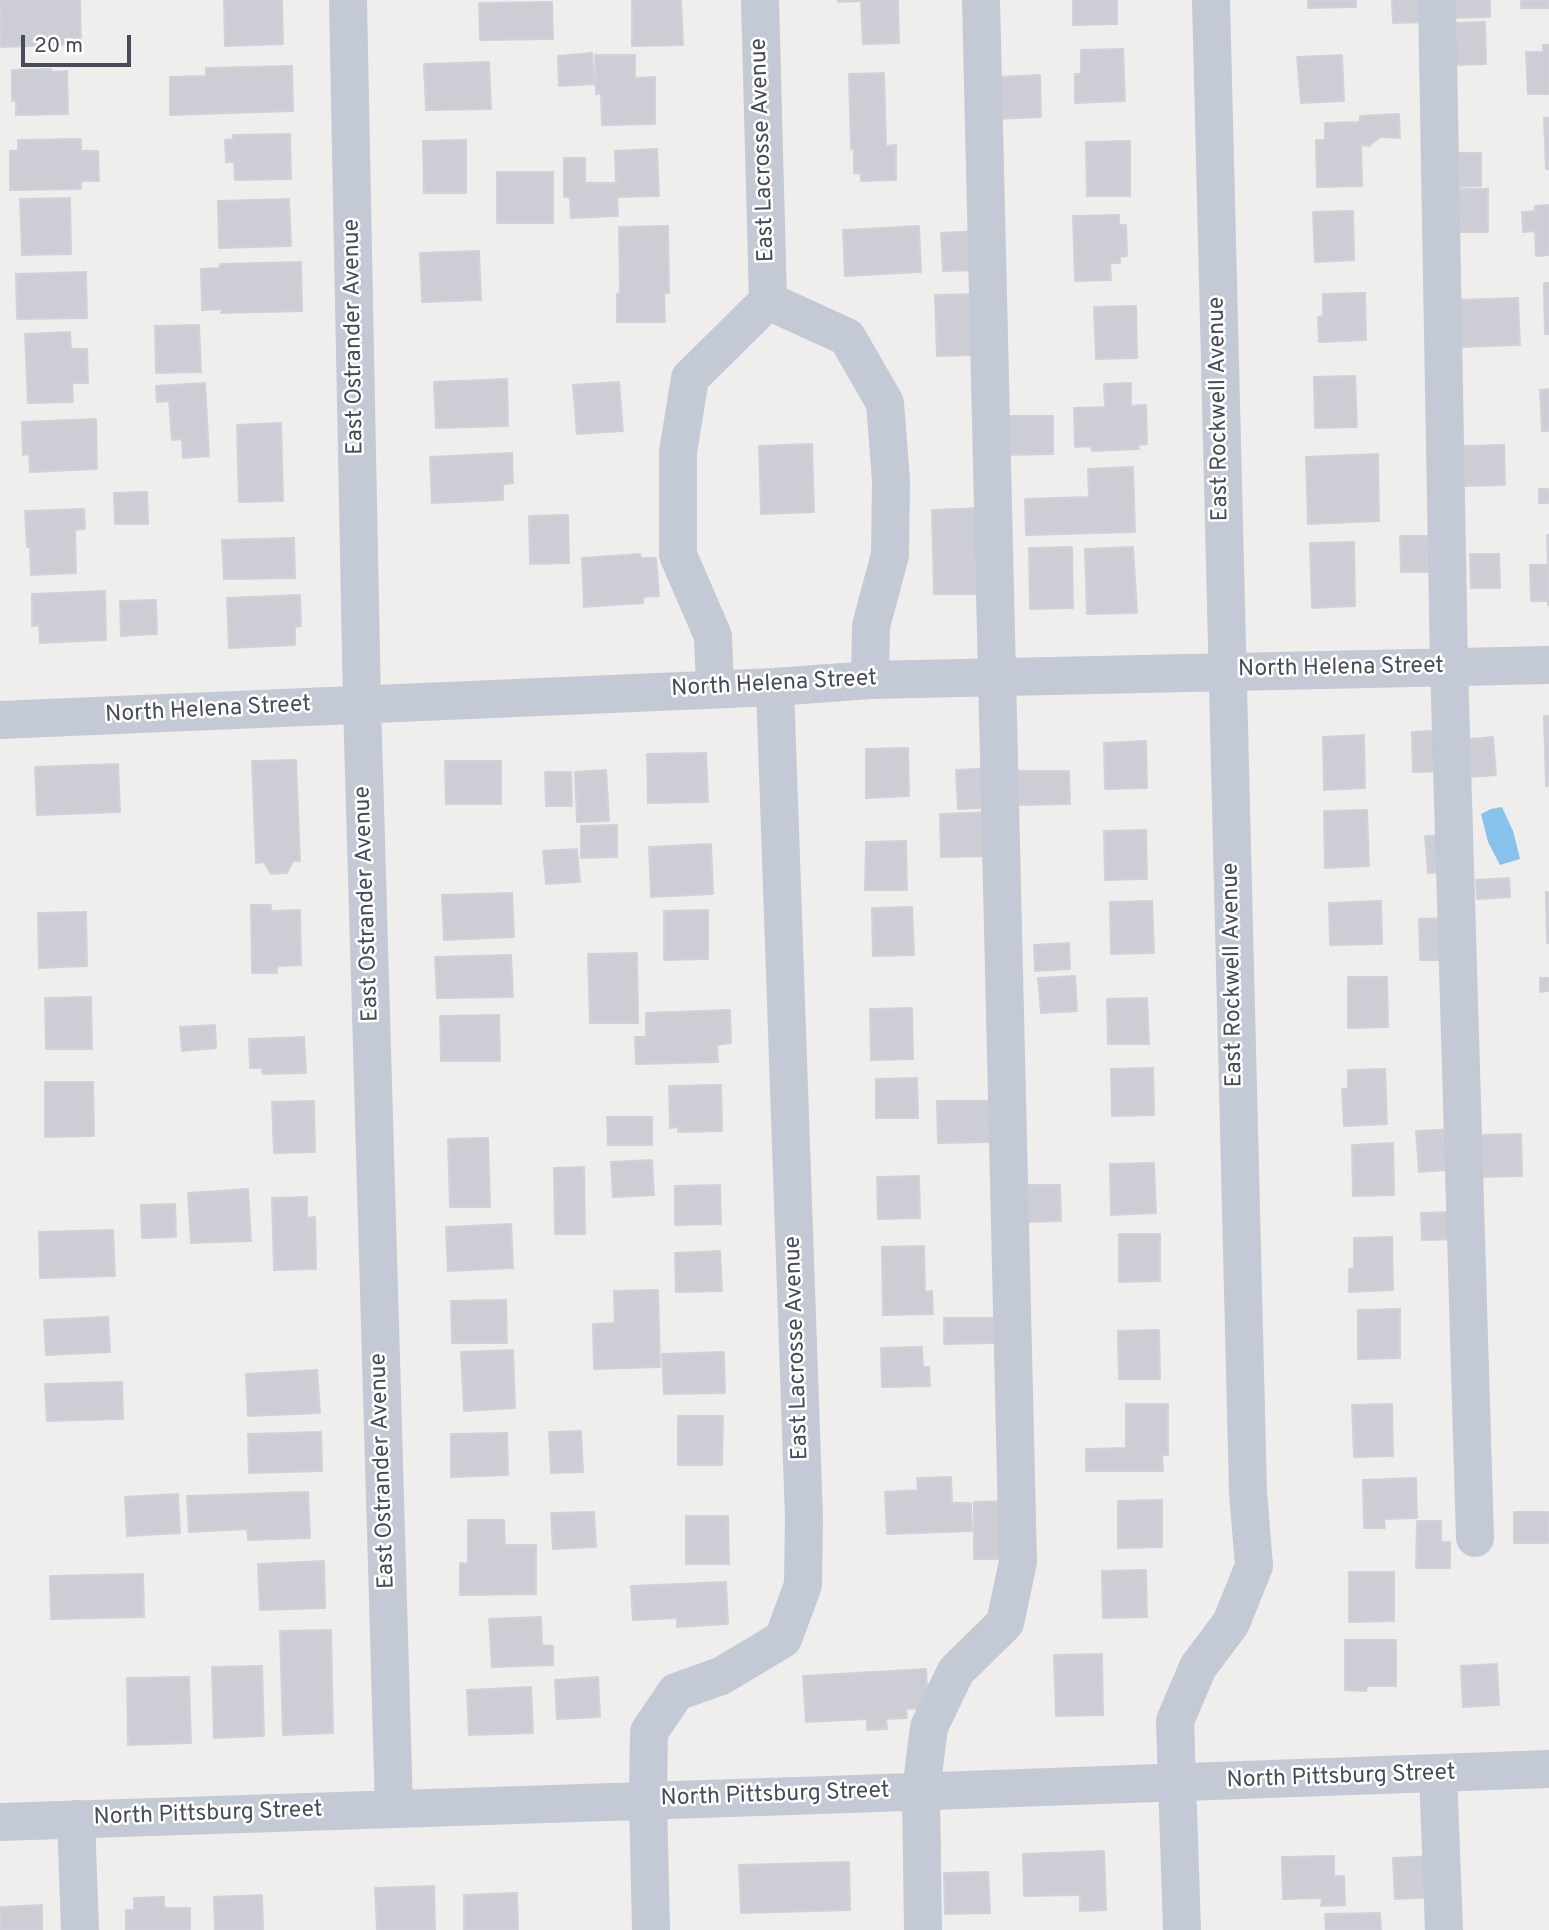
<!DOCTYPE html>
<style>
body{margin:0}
#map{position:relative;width:1549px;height:1930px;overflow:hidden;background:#f0eeed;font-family:Overpass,sans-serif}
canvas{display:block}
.scale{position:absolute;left:21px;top:35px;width:110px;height:32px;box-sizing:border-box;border:4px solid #464c5a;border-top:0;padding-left:9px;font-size:21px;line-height:24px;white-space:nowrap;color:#464c5a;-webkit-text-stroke:5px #fff;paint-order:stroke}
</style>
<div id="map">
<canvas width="1549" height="1930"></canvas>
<div class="scale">20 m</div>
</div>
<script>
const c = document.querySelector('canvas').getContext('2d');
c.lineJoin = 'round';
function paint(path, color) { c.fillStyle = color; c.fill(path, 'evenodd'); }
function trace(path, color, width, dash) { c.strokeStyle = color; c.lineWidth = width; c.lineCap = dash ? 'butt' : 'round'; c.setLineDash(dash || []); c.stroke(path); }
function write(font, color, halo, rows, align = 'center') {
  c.font = font + ' Overpass,sans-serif'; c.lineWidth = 5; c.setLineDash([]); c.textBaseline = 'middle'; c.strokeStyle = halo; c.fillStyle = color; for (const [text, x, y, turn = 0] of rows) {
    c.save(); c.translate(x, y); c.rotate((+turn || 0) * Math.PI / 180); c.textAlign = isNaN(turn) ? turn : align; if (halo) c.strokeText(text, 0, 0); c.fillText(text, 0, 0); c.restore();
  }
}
const water = new Path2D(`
 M 1502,807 L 1513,831 L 1520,859 L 1500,865 L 1488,842 L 1481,814 L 1491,809 Z`);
const building = new Path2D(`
 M 0,0 L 80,0 L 81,44 L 1,47 Z
 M 224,0 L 282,0 L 283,44 L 225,46 Z
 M 632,0 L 681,0 L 683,45 L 632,46 Z
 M 838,0 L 898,0 L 899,43 L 863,44 L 861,1 L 838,2 Z
 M 1073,0 L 1117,0 L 1117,24 L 1073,25 Z
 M 1308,0 L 1356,0 L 1356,7 L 1308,8 Z
 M 1392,0 L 1427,0 L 1427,22 L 1393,23 Z
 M 1450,0 L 1490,0 L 1490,17 L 1450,18 Z
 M 1521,0 L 1549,0 L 1549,8 L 1521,8 Z
 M 552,2 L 553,39 L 480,40 L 479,3 Z
 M 1485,22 L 1486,64 L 1451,65 L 1450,23 Z
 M 1543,45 L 1549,45 L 1549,94 L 1528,94 L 1526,52 L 1543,52 Z
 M 1123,49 L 1125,101 L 1075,103 L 1075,74 L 1081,74 L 1081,50 Z
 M 592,53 L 594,84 L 559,86 L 558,56 Z
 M 595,55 L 635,55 L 635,78 L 655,77 L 655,124 L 602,125 L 601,94 L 596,94 Z
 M 1342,55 L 1344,101 L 1301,103 L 1297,57 Z
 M 489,62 L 491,109 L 426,110 L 424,64 Z
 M 292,66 L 293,111 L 170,115 L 170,77 L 206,76 L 206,68 Z
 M 51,69 L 51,72 L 67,71 L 68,114 L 16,115 L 16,101 L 12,101 L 12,70 Z
 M 884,73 L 886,146 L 896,145 L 896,180 L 861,181 L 861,174 L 854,173 L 854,149 L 851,149 L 849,74 Z
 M 1040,75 L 1041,117 L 997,119 L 995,77 Z
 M 1399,114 L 1400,138 L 1380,137 L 1369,146 L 1361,145 L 1362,186 L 1317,187 L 1316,140 L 1325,140 L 1325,123 L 1360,122 L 1360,116 Z
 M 1544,118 L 1549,118 L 1549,169 L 1546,169 Z
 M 290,134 L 291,179 L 235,180 L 234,162 L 226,162 L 225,140 L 233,139 L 233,135 Z
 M 81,139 L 81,151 L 98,151 L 99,181 L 81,181 L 81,189 L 10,190 L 10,151 L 18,151 L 18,140 Z
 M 466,140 L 466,193 L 424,193 L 423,141 Z
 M 1130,141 L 1130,196 L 1087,196 L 1086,142 Z
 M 657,149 L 659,196 L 617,197 L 618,216 L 571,218 L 570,197 L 564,197 L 564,158 L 585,158 L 585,183 L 616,183 L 615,151 Z
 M 1451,153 L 1481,153 L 1481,186 L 1451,187 Z
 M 497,172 L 553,172 L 553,223 L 497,223 Z
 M 1455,189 L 1488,189 L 1488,232 L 1454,232 Z
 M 70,198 L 71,254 L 22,255 L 20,199 Z
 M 289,199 L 291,246 L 219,248 L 218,201 Z
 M 1549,205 L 1549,255 L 1536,256 L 1535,231 L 1523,232 L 1522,212 L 1535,211 L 1535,206 Z
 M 1353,211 L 1354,260 L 1315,262 L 1313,212 Z
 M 1119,215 L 1119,225 L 1126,225 L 1127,256 L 1120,257 L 1120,263 L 1110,263 L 1111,280 L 1075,281 L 1073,216 Z
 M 668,226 L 669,293 L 664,293 L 665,322 L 617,322 L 617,294 L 620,293 L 619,227 Z
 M 919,226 L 921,272 L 845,276 L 843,230 Z
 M 979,231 L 981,270 L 943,271 L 941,233 Z
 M 479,251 L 481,300 L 422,302 L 420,253 Z
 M 301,262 L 302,311 L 221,313 L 222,309 L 202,310 L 201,269 L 220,268 L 220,264 Z
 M 86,272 L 87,318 L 17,319 L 16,274 Z
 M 1544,283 L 1549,283 L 1549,334 L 1545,334 Z
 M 1365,293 L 1366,340 L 1319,342 L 1318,317 L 1323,316 L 1323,294 Z
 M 977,294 L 979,355 L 937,356 L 935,295 Z
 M 1518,298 L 1520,345 L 1459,347 L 1457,300 Z
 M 1136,306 L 1137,358 L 1096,359 L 1094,307 Z
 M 199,325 L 201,372 L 156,373 L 155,326 Z
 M 70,332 L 71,349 L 87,349 L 88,383 L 72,383 L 73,402 L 28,403 L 25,334 Z
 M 1355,376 L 1357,427 L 1315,428 L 1314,377 Z
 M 507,379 L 508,426 L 436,428 L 434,382 Z
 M 619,382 L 623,431 L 577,434 L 573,385 Z
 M 205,383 L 209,456 L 183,458 L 182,439 L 172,440 L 169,401 L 157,402 L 156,386 Z
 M 1131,383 L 1131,406 L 1146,405 L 1147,444 L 1138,445 L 1139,449 L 1092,451 L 1091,446 L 1075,447 L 1074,408 L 1105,407 L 1104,384 Z
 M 1549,389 L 1549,431 L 1542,431 L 1540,390 Z
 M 1006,416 L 1053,416 L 1053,454 L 1006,455 Z
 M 96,419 L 97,469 L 30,472 L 29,454 L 23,455 L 22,422 Z
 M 281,423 L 283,501 L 239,502 L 237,425 Z
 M 812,444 L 814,512 L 761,514 L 759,446 Z
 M 1504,445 L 1505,485 L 1463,486 L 1462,446 Z
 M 512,453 L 513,483 L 503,484 L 503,500 L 432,503 L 430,457 Z
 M 1378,454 L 1379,521 L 1308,524 L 1306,457 Z
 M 1133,467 L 1135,532 L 1026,535 L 1025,499 L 1089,497 L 1088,469 Z
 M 1539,489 L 1549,489 L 1549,503 L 1539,503 Z
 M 147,492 L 148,524 L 115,524 L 114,493 Z
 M 982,508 L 983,594 L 934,594 L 932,510 Z
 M 84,509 L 85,529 L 75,530 L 76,573 L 31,575 L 30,547 L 27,547 L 25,511 Z
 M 568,515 L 569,563 L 530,564 L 529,516 Z
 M 1547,535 L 1549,535 L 1548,605 L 1548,601 L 1531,601 L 1530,565 L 1548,565 Z
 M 1400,536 L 1435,536 L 1436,572 L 1401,572 Z
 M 294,538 L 295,578 L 224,579 L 222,540 Z
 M 1354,542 L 1355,606 L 1312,608 L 1310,543 Z
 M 1072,547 L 1073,608 L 1030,609 L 1029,548 Z
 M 1133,547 L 1137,613 L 1087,614 L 1085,549 Z
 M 640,554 L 641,558 L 656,558 L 659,596 L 643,597 L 643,603 L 584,607 L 582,558 Z
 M 1470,554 L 1499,554 L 1500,588 L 1471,588 Z
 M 105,591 L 106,640 L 40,643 L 39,625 L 32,626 L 32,594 Z
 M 300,595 L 301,626 L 295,627 L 295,645 L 229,648 L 227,598 Z
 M 156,600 L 157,634 L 121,636 L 120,601 Z
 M 1544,716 L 1549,716 L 1549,786 L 1546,786 Z
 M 1445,730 L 1447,771 L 1413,772 L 1412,732 Z
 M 1364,735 L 1365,788 L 1324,790 L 1323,737 Z
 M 1493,737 L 1496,775 L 1471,777 L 1469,739 Z
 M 1146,741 L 1147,788 L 1105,789 L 1104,743 Z
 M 908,748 L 909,796 L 866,798 L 866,749 Z
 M 706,753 L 708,802 L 648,803 L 647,754 Z
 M 296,760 L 300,861 L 293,861 L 287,873 L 271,874 L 264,862 L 256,863 L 252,761 Z
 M 445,761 L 501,761 L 501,804 L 446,804 Z
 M 118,764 L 120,812 L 37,815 L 35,767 Z
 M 993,768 L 995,807 L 958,809 L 956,770 Z
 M 606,770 L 609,821 L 577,822 L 575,772 Z
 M 1016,771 L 1069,771 L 1070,804 L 1016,805 Z
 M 545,772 L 571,772 L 572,806 L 546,806 Z
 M 1367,810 L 1369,866 L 1325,868 L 1324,811 Z
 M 995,812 L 996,856 L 941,857 L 940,814 Z
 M 617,825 L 617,857 L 581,858 L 581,826 Z
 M 1146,830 L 1147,879 L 1105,880 L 1104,831 Z
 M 1450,835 L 1452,872 L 1428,873 L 1425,836 Z
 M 906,841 L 907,890 L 865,890 L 866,842 Z
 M 711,844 L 713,894 L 651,897 L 649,847 Z
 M 577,849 L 580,882 L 546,884 L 543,851 Z
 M 1509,878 L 1510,897 L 1477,899 L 1476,880 Z
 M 1546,892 L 1549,892 L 1549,943 L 1547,943 Z
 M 512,893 L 514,937 L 444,940 L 442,895 Z
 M 1152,901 L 1154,953 L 1111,954 L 1110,902 Z
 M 1381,901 L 1382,944 L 1330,945 L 1329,903 Z
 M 251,905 L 271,905 L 271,911 L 300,910 L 301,965 L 277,966 L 277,973 L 252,973 Z
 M 912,907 L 914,955 L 873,956 L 872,908 Z
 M 708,910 L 708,959 L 664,960 L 664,911 Z
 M 86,912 L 87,966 L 39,968 L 38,913 Z
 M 1452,918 L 1453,960 L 1420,960 L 1419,919 Z
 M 1069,943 L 1070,969 L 1035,971 L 1034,945 Z
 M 637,953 L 638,1023 L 590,1023 L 588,954 Z
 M 511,955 L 513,997 L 437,998 L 435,957 Z
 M 1075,976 L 1077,1011 L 1041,1013 L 1038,978 Z
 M 1348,977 L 1387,977 L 1388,1027 L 1348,1028 Z
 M 1540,978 L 1549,978 L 1549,991 L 1540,992 Z
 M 91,997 L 92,1049 L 46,1049 L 45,998 Z
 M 1147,998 L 1149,1044 L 1108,1044 L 1107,999 Z
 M 912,1008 L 913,1059 L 871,1060 L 870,1009 Z
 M 730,1010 L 731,1043 L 717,1045 L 718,1062 L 636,1064 L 635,1037 L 646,1037 L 646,1013 Z
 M 499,1015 L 500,1061 L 441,1061 L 440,1016 Z
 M 215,1025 L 216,1048 L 182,1051 L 180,1027 Z
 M 304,1037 L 306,1073 L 263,1074 L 262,1068 L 250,1068 L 249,1039 Z
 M 1153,1068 L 1154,1115 L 1112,1116 L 1111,1069 Z
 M 1385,1069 L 1387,1124 L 1344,1126 L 1342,1089 L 1348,1089 L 1348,1070 Z
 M 917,1078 L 918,1118 L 876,1118 L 876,1079 Z
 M 45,1082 L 93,1082 L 94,1136 L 45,1137 Z
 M 721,1085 L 722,1131 L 678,1132 L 678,1127 L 670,1128 L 669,1086 Z
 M 314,1101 L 315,1152 L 274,1153 L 272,1102 Z
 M 937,1101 L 990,1101 L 990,1142 L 938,1143 Z
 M 607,1117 L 652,1117 L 652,1145 L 608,1145 Z
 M 1458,1129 L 1460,1169 L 1419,1172 L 1416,1131 Z
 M 1521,1134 L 1522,1176 L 1480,1177 L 1479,1135 Z
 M 488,1138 L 490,1207 L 450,1207 L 448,1139 Z
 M 1393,1143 L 1394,1195 L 1353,1196 L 1352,1145 Z
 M 652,1160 L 654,1195 L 613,1197 L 611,1162 Z
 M 1154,1163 L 1156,1213 L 1111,1215 L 1110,1164 Z
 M 584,1167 L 585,1234 L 555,1234 L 554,1168 Z
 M 919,1176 L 920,1218 L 878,1219 L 877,1177 Z
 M 720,1185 L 721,1224 L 675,1225 L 675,1186 Z
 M 1022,1185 L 1060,1185 L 1061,1221 L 1023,1222 Z
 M 248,1189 L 251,1241 L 191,1243 L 188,1193 Z
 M 307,1197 L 307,1218 L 315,1217 L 316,1269 L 274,1270 L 272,1198 Z
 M 175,1204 L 176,1237 L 142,1238 L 141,1205 Z
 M 1458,1212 L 1459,1239 L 1422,1240 L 1421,1213 Z
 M 511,1224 L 513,1268 L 448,1271 L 446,1227 Z
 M 113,1230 L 115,1276 L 40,1278 L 39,1232 Z
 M 1119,1234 L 1160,1234 L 1160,1281 L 1119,1282 Z
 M 1392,1237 L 1393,1290 L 1349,1292 L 1349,1269 L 1354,1268 L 1354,1238 Z
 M 924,1246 L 925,1292 L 932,1291 L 933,1314 L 883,1315 L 882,1247 Z
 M 720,1251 L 722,1291 L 676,1292 L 675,1253 Z
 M 658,1290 L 660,1367 L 594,1369 L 593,1324 L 615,1323 L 614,1291 Z
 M 506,1300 L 507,1343 L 452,1343 L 451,1301 Z
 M 1400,1309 L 1400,1358 L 1358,1359 L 1358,1310 Z
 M 108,1317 L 110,1352 L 46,1355 L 44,1320 Z
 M 944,1318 L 994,1318 L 994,1343 L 944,1344 Z
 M 1159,1330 L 1160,1379 L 1119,1379 L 1118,1331 Z
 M 922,1347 L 923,1367 L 929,1367 L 930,1386 L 882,1387 L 881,1348 Z
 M 513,1350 L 515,1408 L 464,1411 L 461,1352 Z
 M 724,1352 L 725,1393 L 664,1394 L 662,1354 Z
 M 317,1370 L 320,1413 L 248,1416 L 246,1374 Z
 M 122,1382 L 123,1419 L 47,1421 L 45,1384 Z
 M 1126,1404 L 1168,1404 L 1168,1455 L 1162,1455 L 1163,1471 L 1086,1471 L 1086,1449 L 1126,1448 Z
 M 1392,1404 L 1393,1456 L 1354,1457 L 1352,1405 Z
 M 678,1416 L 723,1416 L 722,1465 L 678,1465 Z
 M 581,1431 L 583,1472 L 551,1473 L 549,1432 Z
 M 321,1432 L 322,1471 L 249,1473 L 248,1434 Z
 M 507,1433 L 508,1475 L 451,1477 L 451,1434 Z
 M 951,1477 L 952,1503 L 971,1503 L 972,1531 L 887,1534 L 885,1492 L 918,1490 L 917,1478 Z
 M 1416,1478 L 1417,1518 L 1384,1519 L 1385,1528 L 1364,1528 L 1363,1480 Z
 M 308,1492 L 310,1538 L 248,1540 L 247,1529 L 189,1532 L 187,1496 Z
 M 178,1494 L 180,1533 L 127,1536 L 125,1497 Z
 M 1162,1500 L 1162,1547 L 1118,1548 L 1118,1501 Z
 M 1007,1501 L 1007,1559 L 974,1559 L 974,1502 Z
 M 594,1512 L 596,1547 L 553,1549 L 551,1513 Z
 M 1514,1512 L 1548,1512 L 1548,1543 L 1514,1543 Z
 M 686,1516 L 728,1516 L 729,1564 L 686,1564 Z
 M 468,1520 L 504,1520 L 505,1545 L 536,1545 L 536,1594 L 460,1595 L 460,1563 L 468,1563 Z
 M 1417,1521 L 1441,1521 L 1441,1542 L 1450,1542 L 1450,1568 L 1416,1568 Z
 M 324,1561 L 325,1608 L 260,1610 L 258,1564 Z
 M 1146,1570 L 1147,1617 L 1103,1618 L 1102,1571 Z
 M 1349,1572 L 1394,1572 L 1394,1621 L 1349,1622 Z
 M 143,1574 L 144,1617 L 51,1619 L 50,1576 Z
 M 726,1582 L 728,1624 L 677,1627 L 677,1618 L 633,1620 L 631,1586 Z
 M 541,1617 L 542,1645 L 553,1646 L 553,1665 L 492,1667 L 489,1619 Z
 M 331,1630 L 333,1733 L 283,1735 L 280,1631 Z
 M 1345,1640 L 1396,1640 L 1396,1686 L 1367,1686 L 1366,1691 L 1345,1690 Z
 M 1102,1654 L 1103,1715 L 1056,1716 L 1054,1655 Z
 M 1497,1664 L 1499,1705 L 1463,1707 L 1461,1666 Z
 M 262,1666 L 264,1736 L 214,1738 L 212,1667 Z
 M 926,1669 L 928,1708 L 906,1709 L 907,1718 L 886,1719 L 887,1729 L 867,1730 L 867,1719 L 806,1722 L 803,1676 Z
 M 189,1677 L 191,1743 L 128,1745 L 127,1678 Z
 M 598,1677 L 600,1717 L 557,1719 L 555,1680 Z
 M 531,1687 L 533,1733 L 469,1735 L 467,1690 Z
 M 1104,1851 L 1106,1910 L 1080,1911 L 1080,1895 L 1024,1896 L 1023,1854 Z
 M 1334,1856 L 1334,1876 L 1344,1876 L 1345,1905 L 1321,1906 L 1322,1898 L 1283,1899 L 1282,1857 Z
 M 1433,1856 L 1435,1897 L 1395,1899 L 1393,1858 Z
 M 849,1862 L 850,1910 L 741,1913 L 739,1865 Z
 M 988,1872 L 990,1913 L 945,1914 L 944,1873 Z
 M 434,1886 L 435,1930 L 377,1930 L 375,1888 Z
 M 517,1893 L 518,1930 L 464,1930 L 464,1895 Z
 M 262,1895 L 263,1930 L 215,1930 L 214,1897 Z
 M 164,1897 L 164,1908 L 190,1908 L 190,1930 L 126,1930 L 126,1910 L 134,1910 L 134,1898 Z
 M 42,1905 L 42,1930 L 0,1930 L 0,1907 Z
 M 1380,1913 L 1381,1930 L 1326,1930 L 1325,1914 Z`);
const minor = new Path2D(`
 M 348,0 L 362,704 L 394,1808
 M 1437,0 L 1449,666 L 1475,1538
 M 768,301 L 847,337 L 885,403 L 891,480 L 890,555 L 871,626 L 870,680
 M 715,689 L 713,636 L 678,555 L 678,452 L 690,378 L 768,301 L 760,0
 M 0,720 L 775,687 L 870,680 L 1549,665
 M 1438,1773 L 1444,1930
 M 76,1819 L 80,1930
 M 0,1822 C 516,1804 1033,1790 1549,1769
 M 651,1930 L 648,1799 L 649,1732 L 676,1692 L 721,1676 L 783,1639 L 803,1585 L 804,1518 L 775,687
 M 923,1930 L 921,1791 L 929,1727 L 956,1671 L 1005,1623 L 1018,1562 L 981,0
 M 1182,1930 L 1175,1721 L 1198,1667 L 1231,1623 L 1254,1566 L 1248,1492 L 1211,0`);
const streetNames = [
 ["East Lacrosse Avenue",764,150,-92],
 ["East Ostrander Avenue",355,337,-91],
 ["East Rockwell Avenue",1220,409,-91],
 ["North Helena Street",1341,669,-1],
 ["North Helena Street",774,685,-3],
 ["North Helena Street",208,711,-3],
 ["East Ostrander Avenue",368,904,-92],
 ["East Rockwell Avenue",1234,975,-91],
 ["East Lacrosse Avenue",798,1348,-92],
 ["East Ostrander Avenue",384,1471,-92],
 ["North Pittsburg Street",1341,1778,-2],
 ["North Pittsburg Street",775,1796,-2],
 ["North Pittsburg Street",208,1815,-2]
];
paint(water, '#88c1eb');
paint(building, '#cdced5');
trace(building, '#d1d2d9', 2);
trace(minor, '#c3c9d5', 38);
write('23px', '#464c5a', '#fff', streetNames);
</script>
